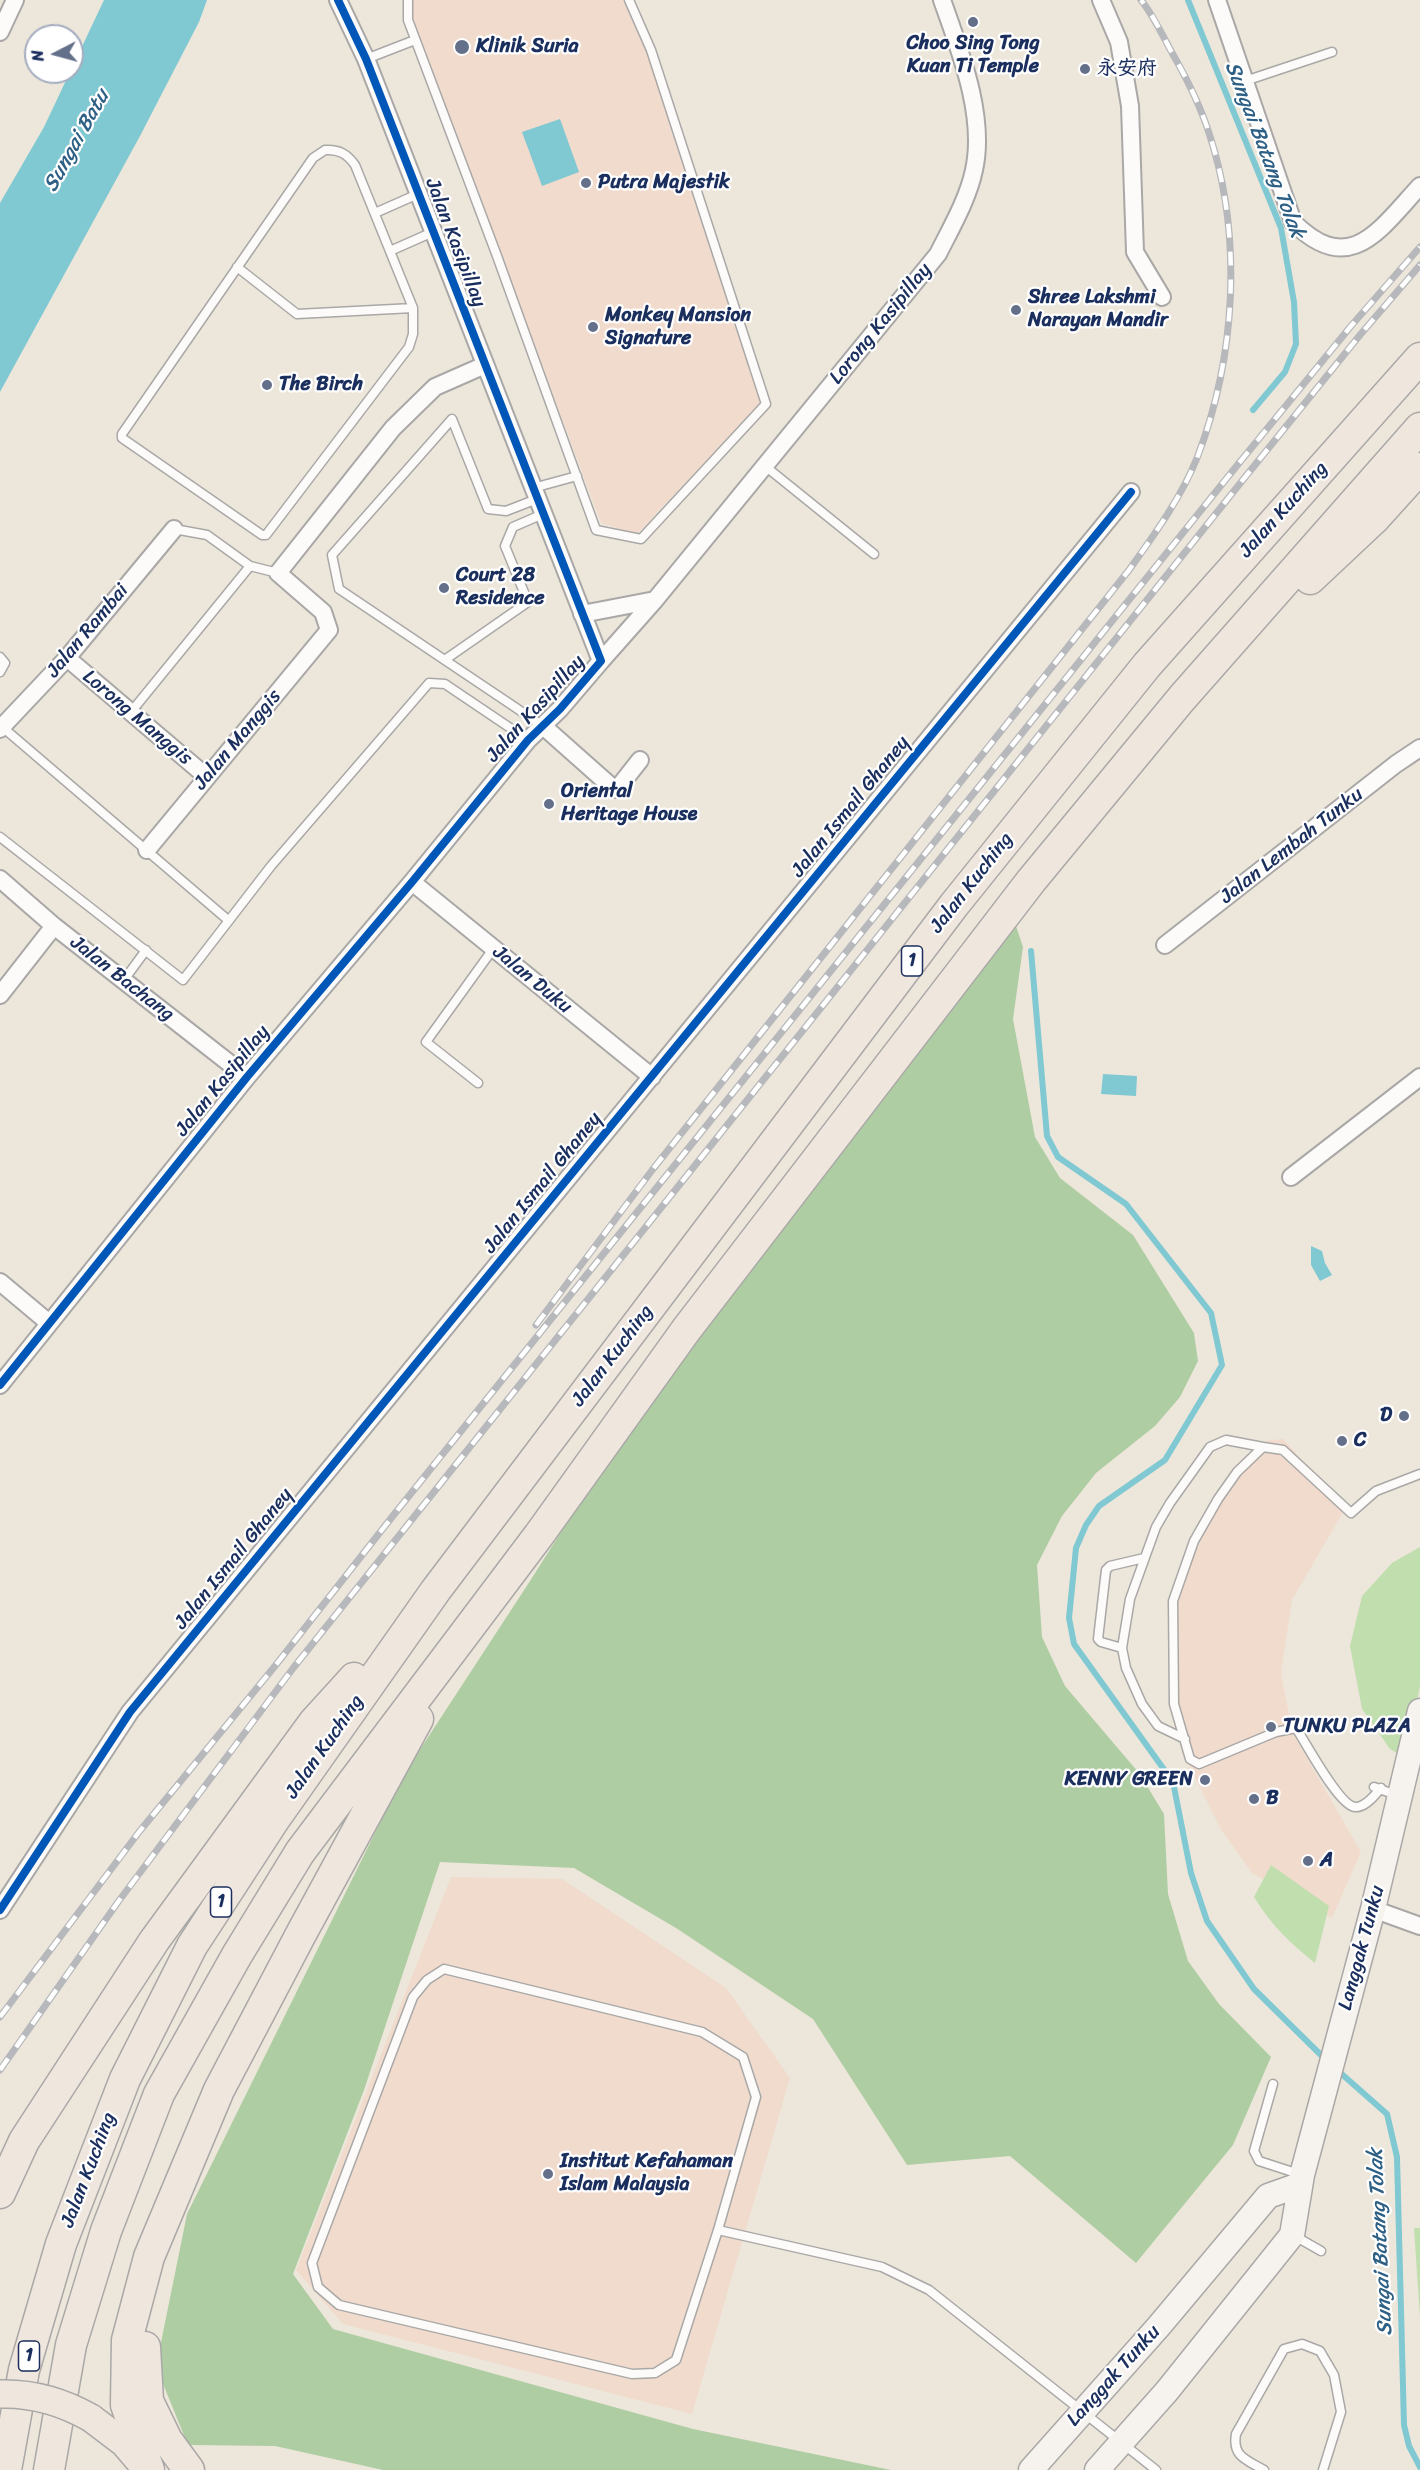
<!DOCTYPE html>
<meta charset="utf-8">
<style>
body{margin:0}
#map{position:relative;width:1420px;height:2470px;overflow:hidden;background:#ede7db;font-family:Sriracha,sans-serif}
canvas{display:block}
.north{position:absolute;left:24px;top:24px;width:60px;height:60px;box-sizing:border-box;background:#fff;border:2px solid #a4acbf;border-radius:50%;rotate:264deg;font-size:16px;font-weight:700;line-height:24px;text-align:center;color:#1b2f5e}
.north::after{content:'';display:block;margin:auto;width:21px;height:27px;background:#646f8a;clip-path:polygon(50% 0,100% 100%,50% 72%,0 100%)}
</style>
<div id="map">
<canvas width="1420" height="2470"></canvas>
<div class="north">N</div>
</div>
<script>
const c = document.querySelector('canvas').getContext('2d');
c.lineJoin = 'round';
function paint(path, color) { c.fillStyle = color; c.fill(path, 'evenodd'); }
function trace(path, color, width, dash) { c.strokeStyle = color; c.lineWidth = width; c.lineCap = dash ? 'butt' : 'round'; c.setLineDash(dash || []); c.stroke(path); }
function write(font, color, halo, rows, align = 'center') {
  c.font = font + ' Sriracha,"LXGW WenKai TC",sans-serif'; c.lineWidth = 4.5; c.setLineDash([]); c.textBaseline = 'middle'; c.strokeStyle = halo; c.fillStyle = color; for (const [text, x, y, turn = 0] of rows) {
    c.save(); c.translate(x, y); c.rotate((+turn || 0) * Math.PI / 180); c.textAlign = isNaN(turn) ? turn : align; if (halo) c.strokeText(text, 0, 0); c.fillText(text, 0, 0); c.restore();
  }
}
const built = new Path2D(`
 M 413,0 L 623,0 L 647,54 L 760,403 L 637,534 L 601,523 L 413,20 Z
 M 1283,1439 L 1346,1507 L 1292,1600 L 1281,1674 L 1293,1734 L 1361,1852 L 1332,1918 L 1252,1873 L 1222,1831 L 1185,1758 L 1172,1663 L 1178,1601 L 1194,1555 L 1220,1499 L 1262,1441 Z
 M 451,1877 L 562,1879 L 726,1988 L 790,2078 L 692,2414 L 343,2324 L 296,2270 Z`);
const green = new Path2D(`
 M 1420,1547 L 1420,1686 L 1405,1758 L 1390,1749 L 1362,1709 L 1350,1646 L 1362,1596 L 1392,1563 Z
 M 1271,1865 L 1329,1906 L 1315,1963 C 1290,1943 1271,1925 1254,1897 Z
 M 1414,2228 L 1420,2228 L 1420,2318 Z`);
const forest = new Path2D(`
 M 1015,923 L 1023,947 L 1013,1019 L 1035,1137 L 1060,1178 L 1133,1235 L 1194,1333 L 1198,1361 L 1180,1397 L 1155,1426 L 1096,1473 L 1062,1516 L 1037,1565 L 1042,1637 L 1065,1686 L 1139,1773 L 1164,1814 L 1168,1894 L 1188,1961 L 1219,2004 L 1271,2057 L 1233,2145 L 1136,2263 L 1010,2156 L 907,2165 L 813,2019 L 676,1928 L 574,1868 L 440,1862 L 364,2090 L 293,2274 L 333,2329 L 693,2429 L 891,2470 L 383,2470 L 275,2446 L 188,2445 L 156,2367 L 187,2214 L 404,1774 L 530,1581 L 613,1450 Z`);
const water = new Path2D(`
 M 104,0 L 207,0 L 199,22 L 140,136 L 0,392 L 0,203 L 44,127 Z
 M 560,119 L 579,172 L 542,186 L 522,132 Z
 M 1103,1074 L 1137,1076 L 1136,1096 L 1101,1094 Z
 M 1311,1246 L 1322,1251 L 1325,1263 L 1332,1275 L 1320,1281 L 1311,1265 Z`);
const stream = new Path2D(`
 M 1188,0 L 1281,228 L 1294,302 L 1296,344 L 1285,372 L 1253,410
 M 1031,951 L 1047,1136 L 1058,1157 L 1126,1204 L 1211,1313 L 1222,1365 L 1165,1460 L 1099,1506 L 1086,1525 L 1076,1548 L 1069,1618 L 1074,1644 L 1173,1782 L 1191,1873 L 1207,1921 L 1254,1989 L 1326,2060
 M 1336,2069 L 1387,2114 L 1397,2157 L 1404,2425 L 1409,2446 L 1420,2467`);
const lane = new Path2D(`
 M 408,0 L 408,20 L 497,256 L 596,530 L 641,539 L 766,404 L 651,50 L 629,0
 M 366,59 L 415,40
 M 1245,81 L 1332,52
 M 325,150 C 339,149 347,154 355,165 L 413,308 L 413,334 L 409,347 L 266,535 L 262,535 L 122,438 L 122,434 L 313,158 Z
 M 375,213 L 418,194
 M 390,251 L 433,232
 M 237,267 L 297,314 L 413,308
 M 765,466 L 874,554
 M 533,488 L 577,476
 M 537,499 L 506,511 L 488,509 L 452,419 L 332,555 L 339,589 L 543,726
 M 174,529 L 207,535 L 250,566 L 278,573
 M 0,657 L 5,663 L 0,672
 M 446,659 L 528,602 L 505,546 L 513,527 L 543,514
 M 131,712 L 250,566
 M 0,725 L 228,920
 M 0,837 L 183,980 L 271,866 L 429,683 L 445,684 L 528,740
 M 124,980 L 146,950
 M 478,1083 L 426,1042 L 493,949
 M 1122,1648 L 1101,1642 L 1098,1639 L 1106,1570 L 1110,1566 L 1144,1558
 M 1185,1739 L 1158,1726 L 1142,1704 L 1126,1668 L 1122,1648 L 1130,1599 L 1156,1527 L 1170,1503 L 1210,1447 L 1226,1440 L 1263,1447
 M 1374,1787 L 1399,1796
 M 1381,1788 C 1375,1795 1365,1808 1355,1807 C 1339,1806 1306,1743 1296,1728 L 1276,1732 L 1199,1764 L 1190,1759 L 1174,1704 L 1173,1601 L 1194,1541 L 1218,1499 L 1237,1472 L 1263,1447 L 1283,1450 L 1351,1513 L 1376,1491 L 1420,1474
 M 444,1969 L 702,2032 L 743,2057 L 756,2097 L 718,2230 L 676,2360 L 655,2373 L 632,2374 L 339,2305 L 318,2287 L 312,2263 L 413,1997 L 427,1980 Z
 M 1273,2084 L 1254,2151 L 1259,2161 L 1299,2174
 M 718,2230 L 882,2267 L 929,2290 L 1156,2470
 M 1293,2235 L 1321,2251
 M 1264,2470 C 1247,2460 1232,2457 1236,2434 L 1284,2349 L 1302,2344 L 1320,2351 L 1334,2375 L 1341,2412 L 1323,2470`);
const street = new Path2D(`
 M 1101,0 L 1119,42 L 1130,106 L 1135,252 L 1162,297
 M 1217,0 L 1293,222 C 1350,279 1380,229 1420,186
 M 0,32 L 15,0
 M 582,614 L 655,600
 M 67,658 L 207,777
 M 601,661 L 655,600 L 938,254 C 951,228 968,199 974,170 C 986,116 960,51 942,0
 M 543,726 L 614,789 L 618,788 L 640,760
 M 0,729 L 67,658 L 174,529
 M 147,850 L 329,630 L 323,612 L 278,573 L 393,428 L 435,387 L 485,365
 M 0,879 L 54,926 L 247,1077
 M 412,882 L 652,1077
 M 1165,945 L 1396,764 L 1420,748
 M 0,995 L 54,926
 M 1291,1177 L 1420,1077
 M 0,1282 L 49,1323
 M 0,1385 L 247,1077 L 412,882 L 528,740 L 560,709 L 601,661 L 366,59 L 338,0
 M 1373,1909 L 1420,1926
 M 0,1910 L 130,1712 L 1131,492`);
const secondary = new Path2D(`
 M 1031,2470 L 1159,2326 L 1268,2196 L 1299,2185
 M 1097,2470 L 1167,2391 L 1292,2235 L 1302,2175 L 1373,1909 L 1420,1711`);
const primary = new Path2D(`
 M 91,2418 L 124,2443 L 147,2470`);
const highway = new Path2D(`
 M 1310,579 L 1375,518 L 1420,468
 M 0,2193 L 24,2141 L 154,1941 L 314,1722 L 354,1678
 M 145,2347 L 148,2401 L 167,2440 L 189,2470
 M 6,2470 L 24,2370 L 61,2244 L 125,2079 L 192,1946 L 274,1820 L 436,1590 L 954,905 L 1147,665 L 1420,358
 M 49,2470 L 71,2345 L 106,2231 L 159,2094 L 237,1955 L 300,1852 L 539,1535 L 686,1330 L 1031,881 L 1182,698 L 1420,428
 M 149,2470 L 126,2405 L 127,2340 L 149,2257 L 219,2090 L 301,1934 L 418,1719`);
const rail = new Path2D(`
 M 536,1325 L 653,1169 L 1129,570 C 1154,535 1181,498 1197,458 C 1236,357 1243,236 1209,133 C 1200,105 1186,77 1171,51 C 1162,34 1153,15 1141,0
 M 0,2017 L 139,1832 L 275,1666 L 392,1517 L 1235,468 L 1351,326 L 1420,247
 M 0,2070 L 118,1902 L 294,1667 L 1246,476 L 1360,335 L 1420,265`);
const primaryBridge = new Path2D(`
 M 0,2394 C 32,2393 63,2402 91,2418`);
const cycleway = new Path2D(`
 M 0,1385 L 247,1077 L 412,882 L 528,740 L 560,709 L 601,661 L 366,59 L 338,0
 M 0,1910 L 130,1712 L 1131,492`);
const markers = [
 [973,22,6,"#646f8a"],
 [462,47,8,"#646f8a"],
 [1085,69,6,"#646f8a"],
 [586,183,6,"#646f8a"],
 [1016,310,6,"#646f8a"],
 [593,327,6,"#646f8a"],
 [267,385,6,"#646f8a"],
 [444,588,6,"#646f8a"],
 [549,804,6,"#646f8a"],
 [1404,1416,6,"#646f8a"],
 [1342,1441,6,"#646f8a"],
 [1271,1727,6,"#646f8a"],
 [1205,1780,6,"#646f8a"],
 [1254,1799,6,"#646f8a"],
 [1308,1861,6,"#646f8a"],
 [548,2174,6,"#646f8a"]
];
const shields = [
 [912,961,21],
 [221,1902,21],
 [29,2356,21]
];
const shieldNames = [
 ["1",912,961],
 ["1",221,1902],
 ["1",29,2356]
];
const poiNames = [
 ["Choo Sing Tong",973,44,"center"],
 ["Kuan Ti Temple",973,67,"center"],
 ["Klinik Suria",476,47],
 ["永安府",1097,69],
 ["Putra Majestik",598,183],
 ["Shree Lakshmi",1028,298],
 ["Narayan Mandir",1028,321],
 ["Monkey Mansion",605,316],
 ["Signature",605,339],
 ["The Birch",279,385],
 ["Court 28",456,576],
 ["Residence",456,599],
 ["Oriental",561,792],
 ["Heritage House",561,815],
 ["D",1392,1416,"right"],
 ["C",1354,1441],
 ["TUNKU PLAZA",1283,1727],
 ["KENNY GREEN",1193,1780,"right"],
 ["B",1266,1799],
 ["A",1320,1861],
 ["Institut Kefahaman",560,2162],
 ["Islam Malaysia",560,2185]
];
const streetNames = [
 ["Jalan Kasipillay",455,243,69],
 ["Lorong Kasipillay",881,324,-51],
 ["Jalan Kuching",1284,510,-48],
 ["Jalan Rambai",88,631,-50],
 ["Jalan Kasipillay",536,709,-48],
 ["Lorong Manggis",137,718,40],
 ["Jalan Manggis",238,740,-50],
 ["Jalan Ismail Ghaney",851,807,-51],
 ["Jalan Lembah Tunku",1292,846,-38],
 ["Jalan Kuching",972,883,-52],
 ["Jalan Bachang",122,979,38],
 ["Jalan Duku",532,980,39],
 ["Jalan Kasipillay",223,1081,-51],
 ["Jalan Ismail Ghaney",543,1183,-51],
 ["Jalan Kuching",613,1356,-53],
 ["Jalan Ismail Ghaney",234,1559,-51],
 ["Jalan Kuching",325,1747,-55],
 ["Langgak Tunku",1362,1948,-75],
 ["Jalan Kuching",89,2170,-69],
 ["Langgak Tunku",1114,2376,-48]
];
const waterNames = [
 ["Sungai Batu",77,141,-61],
 ["Sungai Batang Tolak",1264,150,69],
 ["Sungai Batang Tolak",1381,2242,-93]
];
paint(built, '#f1dbcd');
paint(green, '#c0deae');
paint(forest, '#afcda3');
paint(water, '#80c8d2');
trace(stream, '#80c8d2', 6);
trace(lane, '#a9a8a7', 11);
trace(street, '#a9a8a7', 20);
trace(secondary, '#a9a8a7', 27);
trace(primary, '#a9a8a7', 30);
trace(highway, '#a9a8a7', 33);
trace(lane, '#fcfbfa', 8);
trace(street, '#fcfbfa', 16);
trace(secondary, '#f6f3ef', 24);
trace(primary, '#efe6de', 27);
trace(highway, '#efe6de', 30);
trace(rail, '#b7b8bc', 7);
trace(rail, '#fff', 4.5, [14]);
trace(primaryBridge, '#a9a8a7', 30, []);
trace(primaryBridge, '#efe6de', 27);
trace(cycleway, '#0057b8', 8);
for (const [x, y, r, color] of markers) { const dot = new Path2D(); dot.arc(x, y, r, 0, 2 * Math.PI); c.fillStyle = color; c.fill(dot); trace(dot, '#fff', 2); }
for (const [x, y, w] of shields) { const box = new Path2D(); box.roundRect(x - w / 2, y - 15, w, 30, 4.5); c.fillStyle = '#fff'; c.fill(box); trace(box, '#1b2f5e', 1.5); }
write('bold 18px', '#1b2f5e', null, shieldNames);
write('bold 20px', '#1b2f5e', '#fff', poiNames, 'left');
write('20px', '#1b2f5e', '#fff', streetNames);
write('italic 21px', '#2e6085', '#fff', waterNames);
</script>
